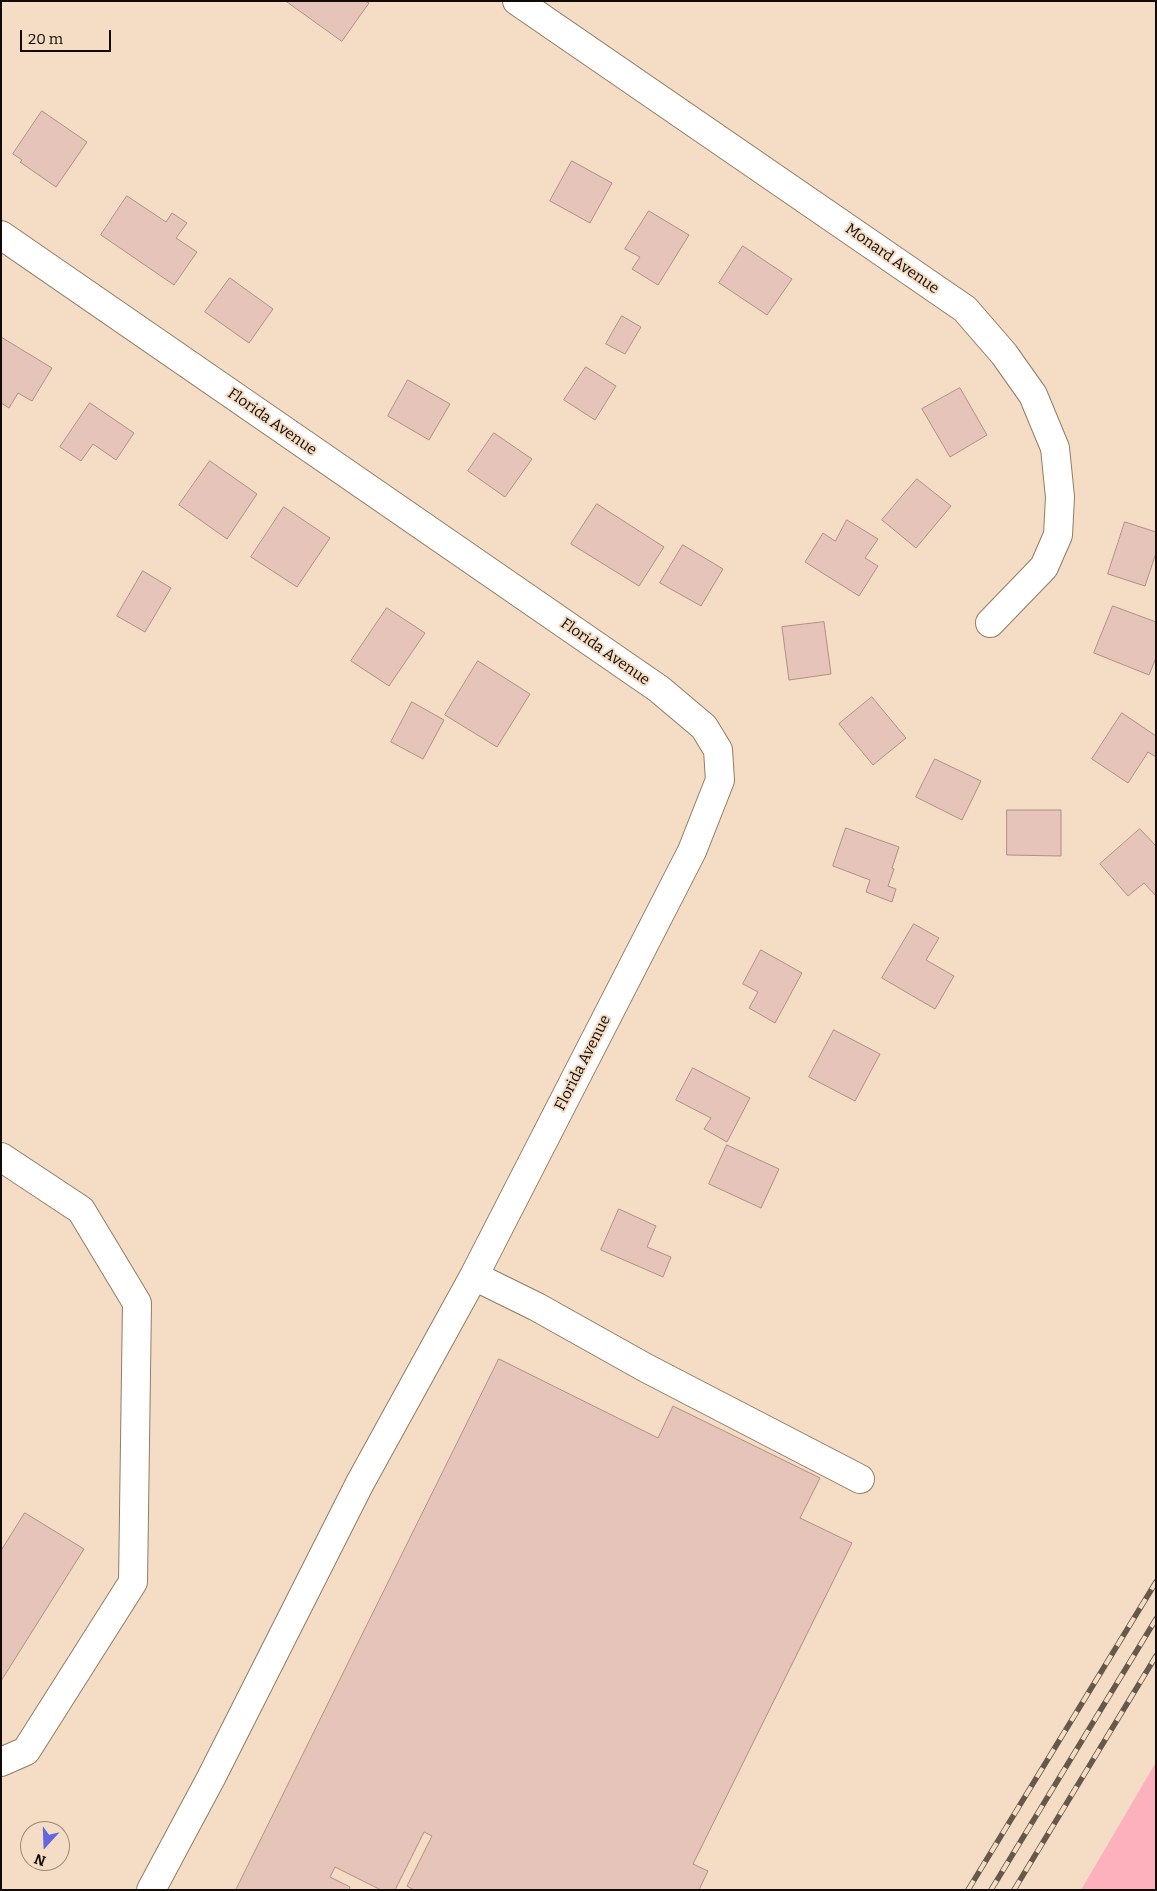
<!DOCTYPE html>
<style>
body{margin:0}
#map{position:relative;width:1157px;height:1891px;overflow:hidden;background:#f4ddc4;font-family:Bitter,serif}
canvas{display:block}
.frame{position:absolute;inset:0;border:2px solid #120a04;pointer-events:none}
.north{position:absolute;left:20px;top:1821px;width:50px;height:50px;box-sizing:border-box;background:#f4ddc4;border:1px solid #9a8977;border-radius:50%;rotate:200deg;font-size:14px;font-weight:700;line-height:20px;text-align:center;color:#120a04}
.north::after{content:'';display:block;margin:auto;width:18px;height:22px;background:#6367df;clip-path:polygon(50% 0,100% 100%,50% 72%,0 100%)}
.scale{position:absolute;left:20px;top:30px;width:91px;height:22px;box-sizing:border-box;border:2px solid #120a04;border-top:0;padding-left:6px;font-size:15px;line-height:18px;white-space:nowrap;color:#120a04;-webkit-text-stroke:4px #f4ddc4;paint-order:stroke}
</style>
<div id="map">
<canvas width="1157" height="1891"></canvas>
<div class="frame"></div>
<div class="north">N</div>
<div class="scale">20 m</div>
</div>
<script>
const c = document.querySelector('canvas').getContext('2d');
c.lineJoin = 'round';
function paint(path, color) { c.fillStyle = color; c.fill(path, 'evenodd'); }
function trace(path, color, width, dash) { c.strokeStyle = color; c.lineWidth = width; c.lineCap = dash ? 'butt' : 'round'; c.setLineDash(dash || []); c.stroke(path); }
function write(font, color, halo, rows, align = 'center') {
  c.font = font + ' Bitter,serif'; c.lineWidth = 4; c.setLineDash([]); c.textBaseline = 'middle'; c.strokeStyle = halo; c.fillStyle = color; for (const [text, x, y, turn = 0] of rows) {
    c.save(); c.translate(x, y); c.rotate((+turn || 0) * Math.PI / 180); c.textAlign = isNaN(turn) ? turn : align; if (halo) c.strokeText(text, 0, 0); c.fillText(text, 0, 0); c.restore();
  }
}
const green = new Path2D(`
 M 1156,1762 L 1156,1890 L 1081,1890 Z`);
const building = new Path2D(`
 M 286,1 L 365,1 L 369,3 L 342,41 Z
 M 42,111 L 87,142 L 56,187 L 20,162 L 22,160 L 13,154 Z
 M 572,161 L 612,183 L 590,223 L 550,201 Z
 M 127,196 L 166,222 L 172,213 L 187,223 L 176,238 L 197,252 L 174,285 L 101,235 Z
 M 649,211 L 689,235 L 658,285 L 632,269 L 640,257 L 625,249 Z
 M 743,246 L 792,279 L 767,315 L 719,283 Z
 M 230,278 L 273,309 L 249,343 L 205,312 Z
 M 622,316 L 641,327 L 625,354 L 606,344 Z
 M 1,337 L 52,368 L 32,401 L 18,393 L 9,408 L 1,403 Z
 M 586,367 L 616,386 L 595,420 L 564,400 Z
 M 408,380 L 450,404 L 429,440 L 388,416 Z
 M 960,388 L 987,435 L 950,457 L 922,409 Z
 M 90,403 L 134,433 L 116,460 L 93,444 L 81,461 L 60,447 Z
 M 494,433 L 532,459 L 505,497 L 468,471 Z
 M 210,461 L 257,494 L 227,539 L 179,505 Z
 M 917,479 L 951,506 L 916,548 L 882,520 Z
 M 597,504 L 664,547 L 639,586 L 571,544 Z
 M 284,507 L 330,538 L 297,587 L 251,557 Z
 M 847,520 L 878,539 L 865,558 L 878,566 L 859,596 L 805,562 L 823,533 L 835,541 Z
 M 1125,522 L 1156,532 L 1156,553 L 1145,586 L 1108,574 Z
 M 683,545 L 723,569 L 701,606 L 660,583 Z
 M 143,571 L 171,588 L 145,632 L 117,616 Z
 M 1113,606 L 1156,622 L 1156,658 L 1149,675 L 1094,653 Z
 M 387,608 L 425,633 L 389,686 L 351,661 Z
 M 824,622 L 831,674 L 789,680 L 782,627 Z
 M 478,661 L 530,694 L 497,747 L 445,715 Z
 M 872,697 L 906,738 L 873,765 L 839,724 Z
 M 412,702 L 444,720 L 423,759 L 391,742 Z
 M 1122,713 L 1156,736 L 1156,757 L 1148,752 L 1128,783 L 1092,759 Z
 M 935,759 L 981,781 L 962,820 L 916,797 Z
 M 1007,810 L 1061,810 L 1061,856 L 1007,855 Z
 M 846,828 L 899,847 L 892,868 L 894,869 L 888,886 L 896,889 L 892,902 L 866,892 L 870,880 L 833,866 Z
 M 1140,829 L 1156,846 L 1156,896 L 1144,883 L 1128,896 L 1100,864 Z
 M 914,924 L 939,938 L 926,960 L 954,976 L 935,1009 L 882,978 Z
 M 761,950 L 802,973 L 775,1023 L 749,1008 L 758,992 L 743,984 Z
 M 834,1030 L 880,1054 L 855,1101 L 809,1077 Z
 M 693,1068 L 750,1098 L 727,1142 L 704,1129 L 711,1118 L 676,1100 Z
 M 727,1145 L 779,1169 L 761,1208 L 709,1184 Z
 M 619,1209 L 656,1226 L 647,1247 L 671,1257 L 663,1277 L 601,1250 Z
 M 499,1359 L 658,1438 L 673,1406 L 820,1478 L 800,1518 L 852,1543 L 693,1864 L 708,1871 L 699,1890 L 414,1890 L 407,1886 L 432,1836 L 424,1832 L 395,1890 L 381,1890 L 335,1867 L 330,1877 L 350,1887 L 349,1890 L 236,1890 Z
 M 25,1513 L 84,1549 L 1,1681 L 1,1551 Z`);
const minor = new Path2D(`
 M 517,1 L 965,309 L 1004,354 L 1033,395 L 1055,448 L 1060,497 L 1058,535 L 1044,567 L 990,623
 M 1,235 L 659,689 L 704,727 L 718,750 L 720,780 L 692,851 L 474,1276 L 360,1483 L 211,1778 L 151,1890
 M 1,1157 L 81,1210 L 137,1303 L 133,1582 L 26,1751 L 1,1762
 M 474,1276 L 537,1307 L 646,1368 L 860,1479`);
const rail = new Path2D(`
 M 968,1890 L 1156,1582
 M 991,1890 L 1156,1619
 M 1014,1890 L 1156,1656`);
const streetNames = [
 ["Monard Avenue",892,259,35],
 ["Florida Avenue",272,422,35],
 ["Florida Avenue",605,652,35],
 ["Florida Avenue",583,1063,-63]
];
paint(green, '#fdb1bd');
paint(building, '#e6c4b9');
trace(building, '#b08f85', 1);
trace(minor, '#917c65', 30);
trace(minor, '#fff', 28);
trace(rail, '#66584b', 5.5);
trace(rail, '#f4ddc4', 4, [11]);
write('15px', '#120a04', '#f4ddc4', streetNames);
</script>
